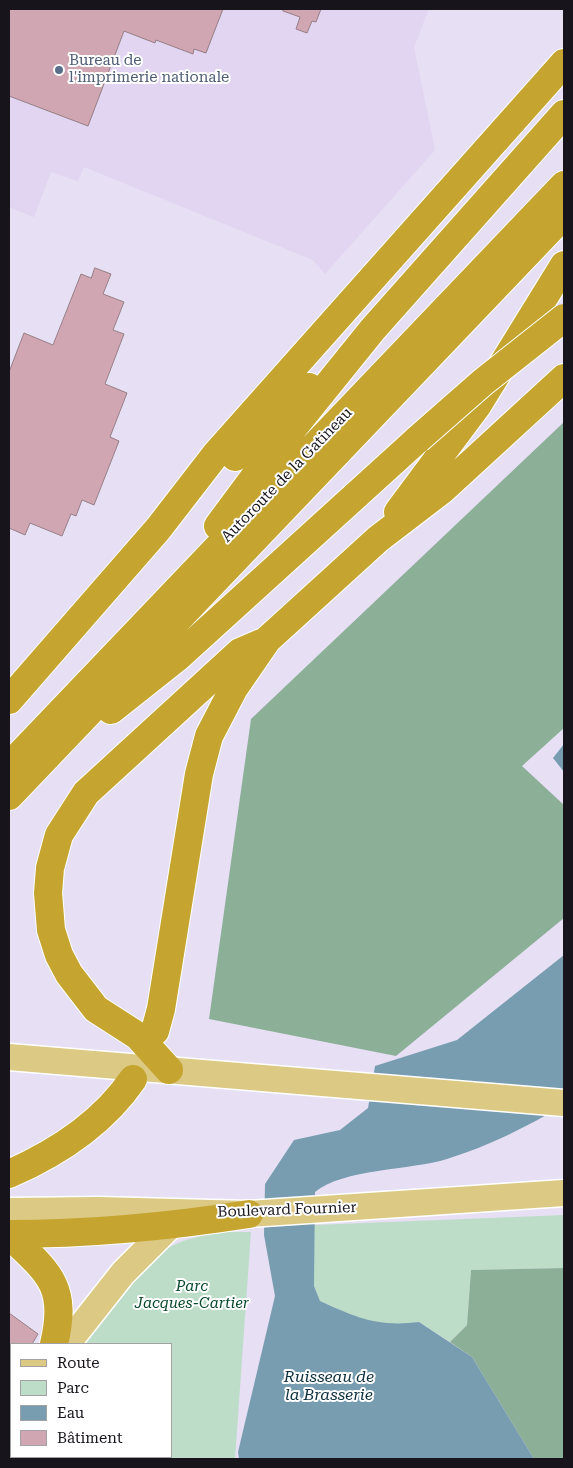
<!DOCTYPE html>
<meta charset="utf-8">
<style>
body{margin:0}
#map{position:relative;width:573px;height:1468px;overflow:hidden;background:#e7dff4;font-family:"Roboto Serif",serif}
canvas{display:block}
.frame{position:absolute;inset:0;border:10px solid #17141b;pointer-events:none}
.legend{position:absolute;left:10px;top:1343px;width:162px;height:115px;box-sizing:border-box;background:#fff;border:1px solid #a2a1a4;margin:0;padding:6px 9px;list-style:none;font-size:15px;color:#17141b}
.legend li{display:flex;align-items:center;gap:10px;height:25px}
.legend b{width:25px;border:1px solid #a2a1a4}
</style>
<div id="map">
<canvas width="573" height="1468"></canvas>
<div class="frame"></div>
<ul class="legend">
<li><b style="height:6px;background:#dcc983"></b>Route</li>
<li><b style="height:14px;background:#bdddc8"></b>Parc</li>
<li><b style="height:14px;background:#789db1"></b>Eau</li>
<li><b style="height:14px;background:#cfa6b2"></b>Bâtiment</li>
</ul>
</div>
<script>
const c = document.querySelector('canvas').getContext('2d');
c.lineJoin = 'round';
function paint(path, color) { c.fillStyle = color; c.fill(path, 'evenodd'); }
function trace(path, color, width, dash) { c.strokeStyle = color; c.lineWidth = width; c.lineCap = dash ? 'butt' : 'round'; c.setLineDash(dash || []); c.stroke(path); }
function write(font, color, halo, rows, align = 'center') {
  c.font = font + ' "Roboto Serif",serif'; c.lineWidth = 4; c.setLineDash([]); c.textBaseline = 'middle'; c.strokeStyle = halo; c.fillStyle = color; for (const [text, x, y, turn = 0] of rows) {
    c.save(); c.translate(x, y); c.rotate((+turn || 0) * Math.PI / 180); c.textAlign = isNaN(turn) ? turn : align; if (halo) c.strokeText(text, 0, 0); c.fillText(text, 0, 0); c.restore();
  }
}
const built = new Path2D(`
 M 9,9 L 429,9 L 414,47 L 435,150 L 325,274 L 313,260 L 84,167 L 78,181 L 51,172 L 34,217 L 9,207 Z`);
const green = new Path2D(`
 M 564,1215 L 564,1268 L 471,1270 L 467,1325 L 450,1342 L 419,1322 L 397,1325 L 358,1319 L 320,1301 L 314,1286 L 314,1225 Z
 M 228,1232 L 251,1232 L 235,1459 L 9,1459 L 9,1443 L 11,1440 L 11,1457 L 171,1457 L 171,1344 L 81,1344 C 106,1313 130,1277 162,1252 C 181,1238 206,1235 228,1232 Z`);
const forest = new Path2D(`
 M 564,422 L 564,728 L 522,766 L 564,805 L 564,918 L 396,1056 L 209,1019 L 251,719 Z
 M 564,1268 L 564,1459 L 534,1459 L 472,1357 L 450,1342 L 467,1325 L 471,1270 Z`);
const water = new Path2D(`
 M 564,744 L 564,772 L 553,758 Z
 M 564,955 L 564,1105 C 526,1127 489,1146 447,1159 C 412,1170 342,1169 315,1192 L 314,1286 L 320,1301 C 357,1318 378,1327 419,1322 L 472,1357 L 534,1459 L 239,1459 L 238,1452 L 275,1296 L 264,1235 L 265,1184 L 294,1140 L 340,1130 L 368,1108 L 375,1066 L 457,1040 Z`);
const building = new Path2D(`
 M 9,9 L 223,9 L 206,53 L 194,49 L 193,54 L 156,40 L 155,43 L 124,31 L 88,126 L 9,96 Z
 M 284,9 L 321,9 L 316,22 L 312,21 L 307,33 L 296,29 L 300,17 L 283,11 Z
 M 95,268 L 111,274 L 103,294 L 124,302 L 113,330 L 124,334 L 105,384 L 127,393 L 110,437 L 119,441 L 94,505 L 82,500 L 76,516 L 71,514 L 62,536 L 30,523 L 25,535 L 9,528 L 9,372 L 24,333 L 53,345 L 81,274 L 91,278 Z
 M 9,1313 L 38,1334 L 32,1344 L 9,1344 Z`);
const minor = new Path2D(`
 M 9,1423 L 11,1419`);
const major = new Path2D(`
 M 9,1057 L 564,1103
 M 9,1211 L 99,1210 L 249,1214 L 564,1193
 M 67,1344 L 123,1273 L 170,1226`);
const highway = new Path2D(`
 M 235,457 L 309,387
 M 398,512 L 477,406 L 564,265
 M 218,526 L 264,464 L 373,329 L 564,114
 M 9,700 L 158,529 L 216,454 L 564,63
 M 111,710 L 179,656 L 418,439
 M 9,766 L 564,185
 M 9,796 L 564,215
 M 155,1031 L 161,1009 L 199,774 L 209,736 L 234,688 L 267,640 L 378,539 L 442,490 L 564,378
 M 169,1070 L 138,1036 L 96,1009 L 69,974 L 59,955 L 51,930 L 48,893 L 50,868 L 59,835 L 86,793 L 240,652 L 261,643
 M 9,1174 C 57,1153 103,1123 133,1079
 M 9,1234 C 93,1234 166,1227 249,1214
 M 9,1235 C 49,1273 68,1286 54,1344`);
const highwayBridge = new Path2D(`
 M 418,439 L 483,382 L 564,318`);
const markers = [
 [59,70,5,"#5c6f8a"]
];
const serviceNames = [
 ["Bureau de",69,61],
 ["l'imprimerie nationale",69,78]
];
const streetNames = [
 ["Autoroute de la Gatineau",287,475,-46],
 ["Boulevard Fournier",287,1210,-2]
];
const parkNames = [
 ["Parc",192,1287],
 ["Jacques-Cartier",192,1304]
];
const waterNames = [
 ["Ruisseau de",329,1377],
 ["la Brasserie",329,1395]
];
paint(built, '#e1d5f1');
paint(green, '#bdddc8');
paint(forest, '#8caf98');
paint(water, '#789db1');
paint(building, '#cfa6b2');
trace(building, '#967f85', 1);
trace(minor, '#a9a1b5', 24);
trace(major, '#fff', 29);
trace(highway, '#fff', 30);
trace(minor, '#fff', 21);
trace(major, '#dcc983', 26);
trace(highway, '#c5a530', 28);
trace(highwayBridge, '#fff', 30, []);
trace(highwayBridge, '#c5a530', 28);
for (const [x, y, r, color] of markers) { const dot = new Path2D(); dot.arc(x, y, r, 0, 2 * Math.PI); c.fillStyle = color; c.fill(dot); trace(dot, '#fff', 2); }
write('15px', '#4e5e75', '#fff', serviceNames, 'left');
write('15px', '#17141b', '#fff', streetNames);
write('italic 15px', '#09492b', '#fff', parkNames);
write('italic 16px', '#0d2f3f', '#fff', waterNames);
</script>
